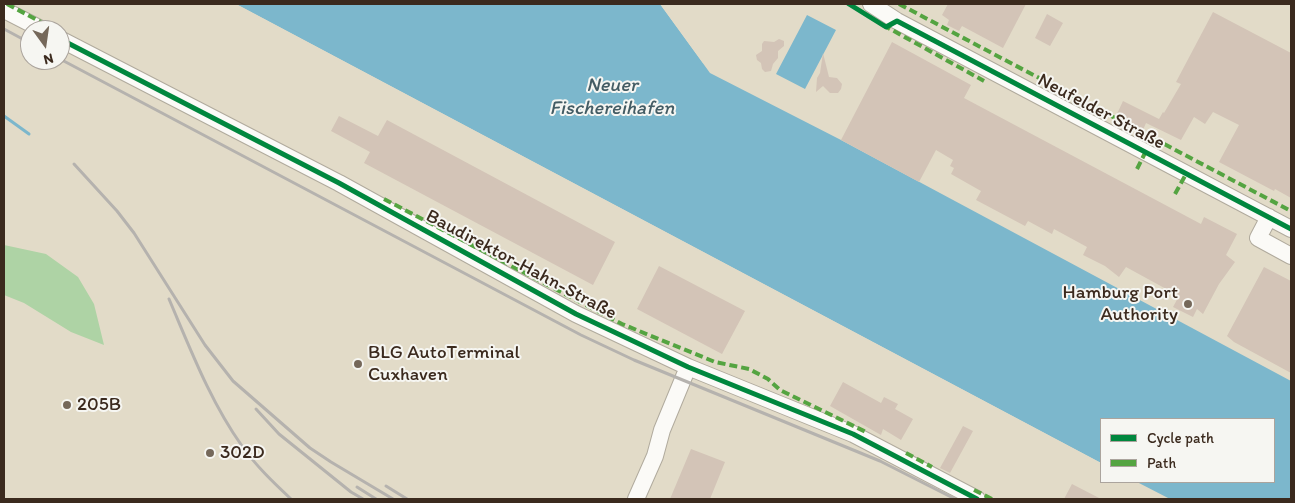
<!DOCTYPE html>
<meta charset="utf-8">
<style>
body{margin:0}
#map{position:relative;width:1295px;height:503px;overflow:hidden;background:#e2dbc8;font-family:Itim,sans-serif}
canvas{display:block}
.frame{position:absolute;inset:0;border:5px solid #3b2a1e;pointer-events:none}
.legend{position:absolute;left:1100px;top:418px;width:175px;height:65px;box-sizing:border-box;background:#f6f6f2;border:1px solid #aba49d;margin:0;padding:6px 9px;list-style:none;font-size:15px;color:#3b2a1e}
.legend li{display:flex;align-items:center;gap:10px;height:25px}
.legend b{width:25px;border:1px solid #aba49d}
.north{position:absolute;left:20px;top:20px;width:50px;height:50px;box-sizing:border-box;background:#f6f6f2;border:1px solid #aba49d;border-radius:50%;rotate:166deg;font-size:14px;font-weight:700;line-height:20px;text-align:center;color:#3b2a1e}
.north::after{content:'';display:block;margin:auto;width:18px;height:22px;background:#75685a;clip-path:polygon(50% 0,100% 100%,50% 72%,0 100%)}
</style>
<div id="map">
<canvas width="1295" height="503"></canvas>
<div class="frame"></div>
<ul class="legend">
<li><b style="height:6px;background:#00873e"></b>Cycle path</li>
<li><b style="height:6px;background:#54a441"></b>Path</li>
</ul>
<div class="north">N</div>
</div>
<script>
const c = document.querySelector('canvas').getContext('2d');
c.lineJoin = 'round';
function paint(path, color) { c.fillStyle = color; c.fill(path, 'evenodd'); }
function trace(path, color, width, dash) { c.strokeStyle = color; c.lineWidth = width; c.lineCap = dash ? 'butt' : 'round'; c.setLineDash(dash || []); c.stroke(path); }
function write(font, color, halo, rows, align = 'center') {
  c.font = font + ' Itim,sans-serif'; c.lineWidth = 4; c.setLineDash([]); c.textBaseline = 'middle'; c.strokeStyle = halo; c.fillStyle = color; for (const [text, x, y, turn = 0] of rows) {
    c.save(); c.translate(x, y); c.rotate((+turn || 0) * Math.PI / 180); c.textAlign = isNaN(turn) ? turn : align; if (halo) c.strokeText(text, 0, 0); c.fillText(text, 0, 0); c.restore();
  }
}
const green = new Path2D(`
 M 4,245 L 46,254 L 78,277 L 94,304 L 104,345 L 71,332 L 24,303 L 4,295 Z`);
const water = new Path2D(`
 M 236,4 L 660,4 L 710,73 L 841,140 L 1291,381 L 1291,499 L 1170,499 L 1137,482 L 1274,482 L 1274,419 L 1101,419 L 1101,463 Z
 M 807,15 L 836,30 L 805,89 L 776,74 Z`);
const pier = new Path2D(`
 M 233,4 L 236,4 L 1101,463 L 1101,465 Z
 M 660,4 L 663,4 L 704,61 L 703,63 Z`);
const stream = new Path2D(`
 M 4,116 L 29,134`);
const building = new Path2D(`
 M 948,4 L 1026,4 L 1003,48 L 962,26 L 959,31 L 947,25 L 949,20 L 942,15 Z
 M 1213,12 L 1291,53 L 1291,198 L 1275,189 L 1274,191 L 1219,162 L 1239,125 L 1213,112 L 1205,124 L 1194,117 L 1181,140 L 1146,123 L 1143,130 L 1116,116 L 1123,101 L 1159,119 L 1163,112 L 1164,113 L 1181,84 L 1176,82 Z
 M 1047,14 L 1063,23 L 1050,46 L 1035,38 Z
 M 779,39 L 784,41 L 784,46 L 778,51 L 778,58 L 773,64 L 771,71 L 765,72 L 762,69 L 761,63 L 757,60 L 756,55 L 762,51 L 762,44 L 764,41 L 774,42 Z
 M 892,42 L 971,85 L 964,98 L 1201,224 L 1204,217 L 1237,234 L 1226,255 L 1235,262 L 1219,284 L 1203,314 L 1197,309 L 1193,317 L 1173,307 L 1179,296 L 1126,267 L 1119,277 L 1105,266 L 1083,255 L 1087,247 L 1054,229 L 1052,234 L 1028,221 L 1025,226 L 976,200 L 981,191 L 951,174 L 954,168 L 950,166 L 953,160 L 936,150 L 919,182 L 841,140 Z
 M 823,53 L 829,77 L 837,78 L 842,84 L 841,89 L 838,93 L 830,93 L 823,86 L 816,92 L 817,78 L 820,73 Z
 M 339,116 L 378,136 L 387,120 L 615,242 L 593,285 L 364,163 L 370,152 L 331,131 Z
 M 659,266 L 745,311 L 722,354 L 637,309 Z
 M 1264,267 L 1291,281 L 1291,373 L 1234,342 L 1227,336 Z
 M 843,382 L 881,403 L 884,397 L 898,404 L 895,409 L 913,419 L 901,440 L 883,429 L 881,435 L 830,406 Z
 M 963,426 L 973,431 L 950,473 L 940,468 Z
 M 691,449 L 725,462 L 710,499 L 670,499 Z
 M 1072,484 L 1101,499 L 1064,499 Z`);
const minor = new Path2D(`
 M 871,4 L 897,21 L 1291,229
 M 4,10 L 43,30
 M 60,39 L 339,183 L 576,314 L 688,367 L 853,434 L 977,499
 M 1269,217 L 1258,238 L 1291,256
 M 636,499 L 655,456 L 662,430 L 688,367`);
const rail = new Path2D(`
 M 4,29 L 30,43
 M 60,59 L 581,335 L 634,360 L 880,461 L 955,499
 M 74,164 L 117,211 L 134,233 L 205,345 L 233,381 L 310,448 L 331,462 L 393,499
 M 169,299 C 190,348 210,401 242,446 C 256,466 274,483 291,499
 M 256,409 L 279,434 L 351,492 L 363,499
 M 386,486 L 407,499
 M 357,487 L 376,499`);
const quiet = new Path2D(`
 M 7,4 L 56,30
 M 899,4 L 1291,211
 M 883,25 L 984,81
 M 1137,169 L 1145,153
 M 1175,194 L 1186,174
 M 384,199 L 622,324 L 715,362 L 749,369 L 768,379 L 780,390 L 866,432
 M 906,453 L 932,467
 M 974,490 L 992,499`);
const cycleway = new Path2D(`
 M 849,4 L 886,27 L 897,21 L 1291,229
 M 60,39 L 339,183 L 576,314 L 688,367 L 853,434 L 977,499`);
const markers = [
 [1188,304,5,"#75685a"],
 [358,364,5,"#75685a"],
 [67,405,5,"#75685a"],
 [210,453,5,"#75685a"]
];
const streetNames = [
 ["Neufelder Straße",1101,112,28],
 ["Baudirektor-Hahn-Straße",521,265,28]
];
const poiNames = [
 ["Hamburg Port",1178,293,"right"],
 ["Authority",1178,315,"right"],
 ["BLG AutoTerminal",368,353],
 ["Cuxhaven",368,375],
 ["205B",77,405],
 ["302D",220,453]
];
const waterNames = [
 ["Neuer",612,86],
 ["Fischereihafen",612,109]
];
paint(green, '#aed3a5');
paint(water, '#7cb7cc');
paint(pier, '#e2dbc8');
trace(stream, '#7cb7cc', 3);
paint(building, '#d3c4b7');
trace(minor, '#b0aa9d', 18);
trace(minor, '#fbfaf7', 16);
trace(rail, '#b5b2ae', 3);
trace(quiet, '#54a441', 4, [8, 4]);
trace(cycleway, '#00873e', 5);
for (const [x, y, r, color] of markers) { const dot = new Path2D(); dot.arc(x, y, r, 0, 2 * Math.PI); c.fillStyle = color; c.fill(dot); trace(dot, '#f6f6f2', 2); }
write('19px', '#3b2a1e', '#f6f6f2', streetNames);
write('19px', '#3b2a1e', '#f6f6f2', poiNames, 'left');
write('italic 20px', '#435c64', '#f6f6f2', waterNames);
</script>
